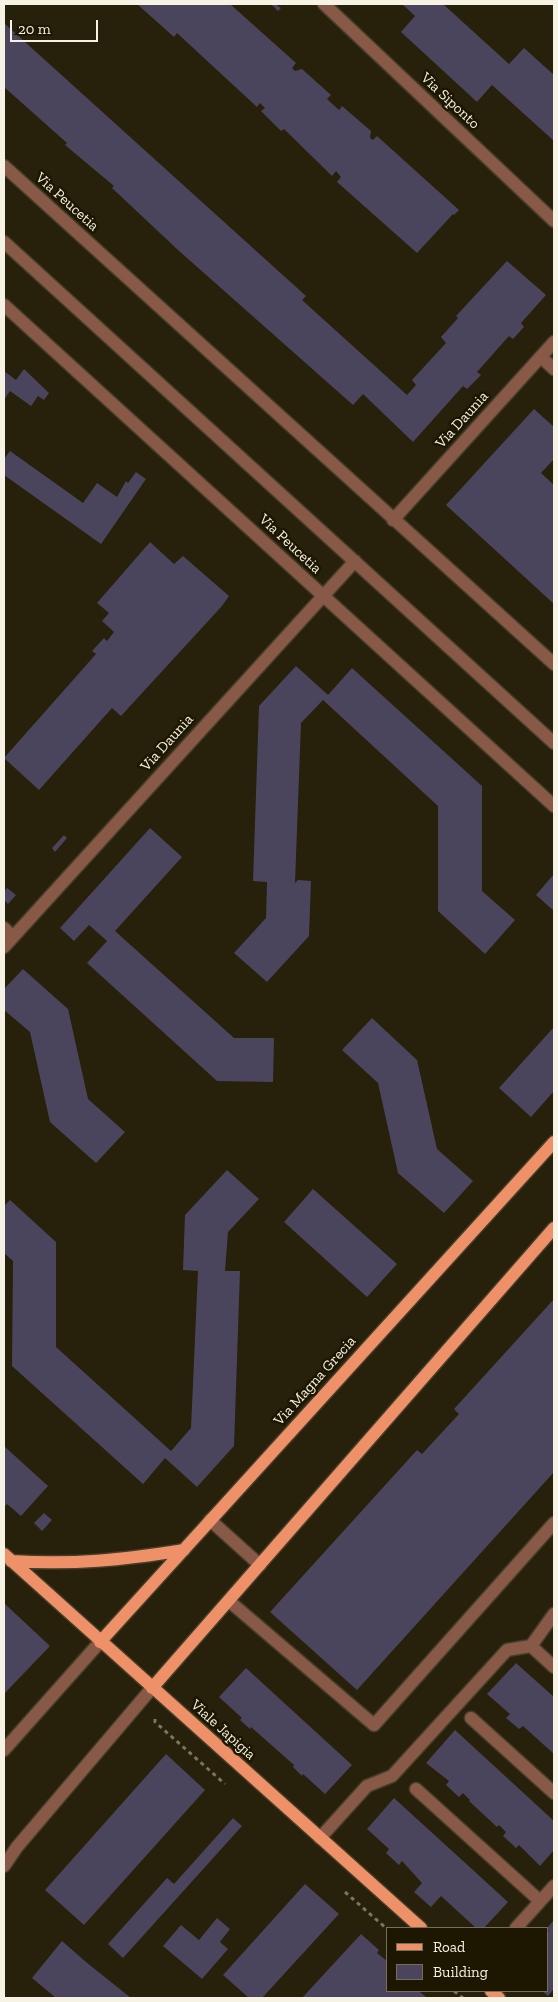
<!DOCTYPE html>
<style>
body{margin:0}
#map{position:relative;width:558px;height:2002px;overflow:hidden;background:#27200a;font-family:"Zilla Slab",serif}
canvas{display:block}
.frame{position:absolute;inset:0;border:5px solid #f6f2e4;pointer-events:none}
.legend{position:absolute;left:386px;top:1927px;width:162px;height:65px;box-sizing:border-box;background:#1d1702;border:1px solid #746f5c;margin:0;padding:6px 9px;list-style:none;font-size:15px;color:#f6f2e4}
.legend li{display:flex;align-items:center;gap:10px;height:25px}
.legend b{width:25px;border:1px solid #746f5c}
.scale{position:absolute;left:10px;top:20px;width:88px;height:22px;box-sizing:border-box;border:2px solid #f6f2e4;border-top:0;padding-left:6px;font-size:15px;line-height:18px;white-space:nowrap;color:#f6f2e4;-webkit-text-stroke:4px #1d1702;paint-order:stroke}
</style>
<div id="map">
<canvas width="558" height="2002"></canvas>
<div class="frame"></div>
<ul class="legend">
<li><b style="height:6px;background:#ee9068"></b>Road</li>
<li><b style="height:14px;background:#4a455c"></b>Building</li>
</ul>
<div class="scale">20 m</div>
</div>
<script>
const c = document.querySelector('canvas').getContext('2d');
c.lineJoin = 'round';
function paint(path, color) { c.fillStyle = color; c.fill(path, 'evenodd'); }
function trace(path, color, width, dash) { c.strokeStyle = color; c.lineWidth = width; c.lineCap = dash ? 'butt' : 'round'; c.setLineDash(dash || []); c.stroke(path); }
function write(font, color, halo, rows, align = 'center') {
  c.font = font + ' "Zilla Slab",serif'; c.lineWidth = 5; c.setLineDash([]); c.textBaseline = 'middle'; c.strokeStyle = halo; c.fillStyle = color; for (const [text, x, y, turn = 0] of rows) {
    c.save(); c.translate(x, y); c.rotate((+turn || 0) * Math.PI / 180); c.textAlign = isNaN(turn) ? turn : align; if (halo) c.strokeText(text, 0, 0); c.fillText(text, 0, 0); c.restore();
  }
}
const building = new Path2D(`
 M 137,4 L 230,4 L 296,63 L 292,68 L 295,71 L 302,69 L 331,95 L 327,99 L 339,110 L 342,106 L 371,131 L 370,138 L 373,140 L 377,136 L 459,210 L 454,215 L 453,214 L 417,253 L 337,182 L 341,177 L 336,171 L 332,176 L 284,129 L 281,131 L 261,111 L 265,108 L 260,103 L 257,107 L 177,33 L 174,37 Z
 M 271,4 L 275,4 L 281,8 L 278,11 Z
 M 402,4 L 443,4 L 509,64 L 524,48 L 554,75 L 554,141 L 492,85 L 477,102 L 401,32 L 415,16 Z
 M 4,23 L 306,296 L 302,300 L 407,395 L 416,385 L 412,380 L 446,343 L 441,337 L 458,318 L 456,316 L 507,261 L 546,295 L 521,323 L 524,327 L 513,339 L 509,336 L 477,372 L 481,375 L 467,389 L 463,386 L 413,442 L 363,394 L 353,405 L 178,250 L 112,188 L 114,186 L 65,145 L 67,143 L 4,87 Z
 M 24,369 L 49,393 L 44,400 L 38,396 L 31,406 L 10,391 L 4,400 L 4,371 L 16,380 Z
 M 534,409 L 554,427 L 554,459 L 541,473 L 554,485 L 554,604 L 446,505 Z
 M 10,451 L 83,503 L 97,483 L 117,497 L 126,481 L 128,483 L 136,472 L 146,479 L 101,544 L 4,475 L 4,459 Z
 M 150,542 L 174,564 L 183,556 L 229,596 L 222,606 L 121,716 L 112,708 L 39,790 L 4,758 L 96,654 L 92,651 L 104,638 L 107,641 L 114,632 L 102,621 L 109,613 L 97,603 Z
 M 296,666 L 328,695 L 352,668 L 482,786 L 482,891 L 515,920 L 485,954 L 438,911 L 438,806 L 323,700 L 301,723 L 295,883 L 298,880 L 311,881 L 309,936 L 267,982 L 234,953 L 266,918 L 267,882 L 253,881 L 259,706 Z
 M 150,828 L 182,857 L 115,931 L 234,1038 L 274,1038 L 273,1082 L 217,1081 L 87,963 L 107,941 L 89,925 L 74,941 L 60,928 Z
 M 64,835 L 67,838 L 55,852 L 52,848 Z
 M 554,874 L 554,911 L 536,895 Z
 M 7,888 L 16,895 L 8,904 L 4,900 L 4,892 Z
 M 23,969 L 68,1009 L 88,1099 L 125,1132 L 96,1163 L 50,1122 L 30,1032 L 4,1010 L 4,989 Z
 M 372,1018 L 417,1060 L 437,1149 L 473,1181 L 444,1213 L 398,1173 L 378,1083 L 342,1050 Z
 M 554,1027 L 554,1091 L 531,1117 L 499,1088 Z
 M 227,1170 L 259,1199 L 228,1232 L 225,1271 L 240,1271 L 234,1446 L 197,1487 L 165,1458 L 143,1484 L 12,1366 L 13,1261 L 4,1253 L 4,1206 L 10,1200 L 56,1242 L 56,1347 L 171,1451 L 191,1428 L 198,1271 L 183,1270 L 185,1215 Z
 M 313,1189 L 397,1264 L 367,1297 L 284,1222 Z
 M 554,1299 L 554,1472 L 357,1690 L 270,1612 L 417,1450 L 422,1454 L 459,1414 L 454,1409 Z
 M 4,1446 L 48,1486 L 21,1516 L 7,1504 L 4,1507 Z
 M 44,1513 L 52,1520 L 42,1531 L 34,1523 Z
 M 5,1604 L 50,1646 L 4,1694 L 4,1606 Z
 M 516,1663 L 554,1697 L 554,1754 L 523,1726 L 519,1729 L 506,1718 L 510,1714 L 487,1694 Z
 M 246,1668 L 352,1765 L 325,1794 L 303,1774 L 302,1776 L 293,1767 L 294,1765 L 251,1727 L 250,1729 L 240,1720 L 242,1718 L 219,1697 Z
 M 455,1730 L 554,1821 L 554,1850 L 540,1866 L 519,1845 L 516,1848 L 503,1836 L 506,1832 L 499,1825 L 497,1827 L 469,1801 L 470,1800 L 463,1793 L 459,1797 L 446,1785 L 449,1781 L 426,1763 Z
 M 166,1754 L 205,1790 L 84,1925 L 45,1890 Z
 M 394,1798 L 508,1902 L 484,1928 L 476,1928 L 441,1896 L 431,1907 L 414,1892 L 422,1883 L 402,1861 L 399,1865 L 386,1853 L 389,1849 L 367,1829 Z
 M 233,1818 L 242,1826 L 123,1958 L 108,1944 L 167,1878 L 174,1884 Z
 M 305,1884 L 339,1914 L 262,1998 L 249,1998 L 223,1975 Z
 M 217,1918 L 230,1929 L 220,1942 L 228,1949 L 202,1979 L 163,1946 L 181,1925 L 199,1940 Z
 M 554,1920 L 554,1989 L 548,1996 L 542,1991 L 547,1991 L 547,1933 L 549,1931 L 547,1928 Z
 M 361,1934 L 379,1950 L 377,1953 L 387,1961 L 387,1991 L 419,1991 L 427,1998 L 302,1998 Z
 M 62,1941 L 86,1962 L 131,1998 L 56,1998 L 32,1978 Z`);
const path = new Path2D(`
 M 155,1719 L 155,1722 L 225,1784
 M 345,1892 L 387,1929
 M 454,1991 L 463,1998`);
const minor = new Path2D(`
 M 324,4 L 554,221
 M 4,166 L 554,664
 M 4,242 L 554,743
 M 4,305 L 554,806
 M 541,357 L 554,369
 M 393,520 L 554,342
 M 4,928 L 13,937
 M 4,947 L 355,561
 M 210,1520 L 260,1565
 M 229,1601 L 374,1725 L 554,1523
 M 531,1646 L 554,1667
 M 471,1718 L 554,1793
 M 4,1750 L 100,1642
 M 416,1789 L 540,1901
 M 320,1838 L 367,1786 L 392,1776 L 507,1650 L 531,1646 L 554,1614
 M 4,1866 L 17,1847 L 152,1688
 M 516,1928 L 554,1886`);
const major = new Path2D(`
 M 4,1554 L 421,1928
 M 11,1561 C 74,1565 122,1560 184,1550
 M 100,1642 L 554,1142
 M 152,1688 L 554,1228
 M 491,1991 L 499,1998`);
const streetNames = [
 ["Via Siponto",450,101,43],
 ["Via Peucetia",67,202,42],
 ["Via Daunia",462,420,-48],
 ["Via Peucetia",290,544,43],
 ["Via Daunia",167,743,-48],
 ["Via Magna Grecia",315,1381,-48],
 ["Viale Japigia",223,1730,42]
];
paint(building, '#4a455c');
trace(minor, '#443d29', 15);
trace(major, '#443d29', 15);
trace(path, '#7b7562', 3, [4, 4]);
trace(minor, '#875946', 12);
trace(major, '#ee9068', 12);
write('15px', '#f6f2e4', '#1d1702', streetNames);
</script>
